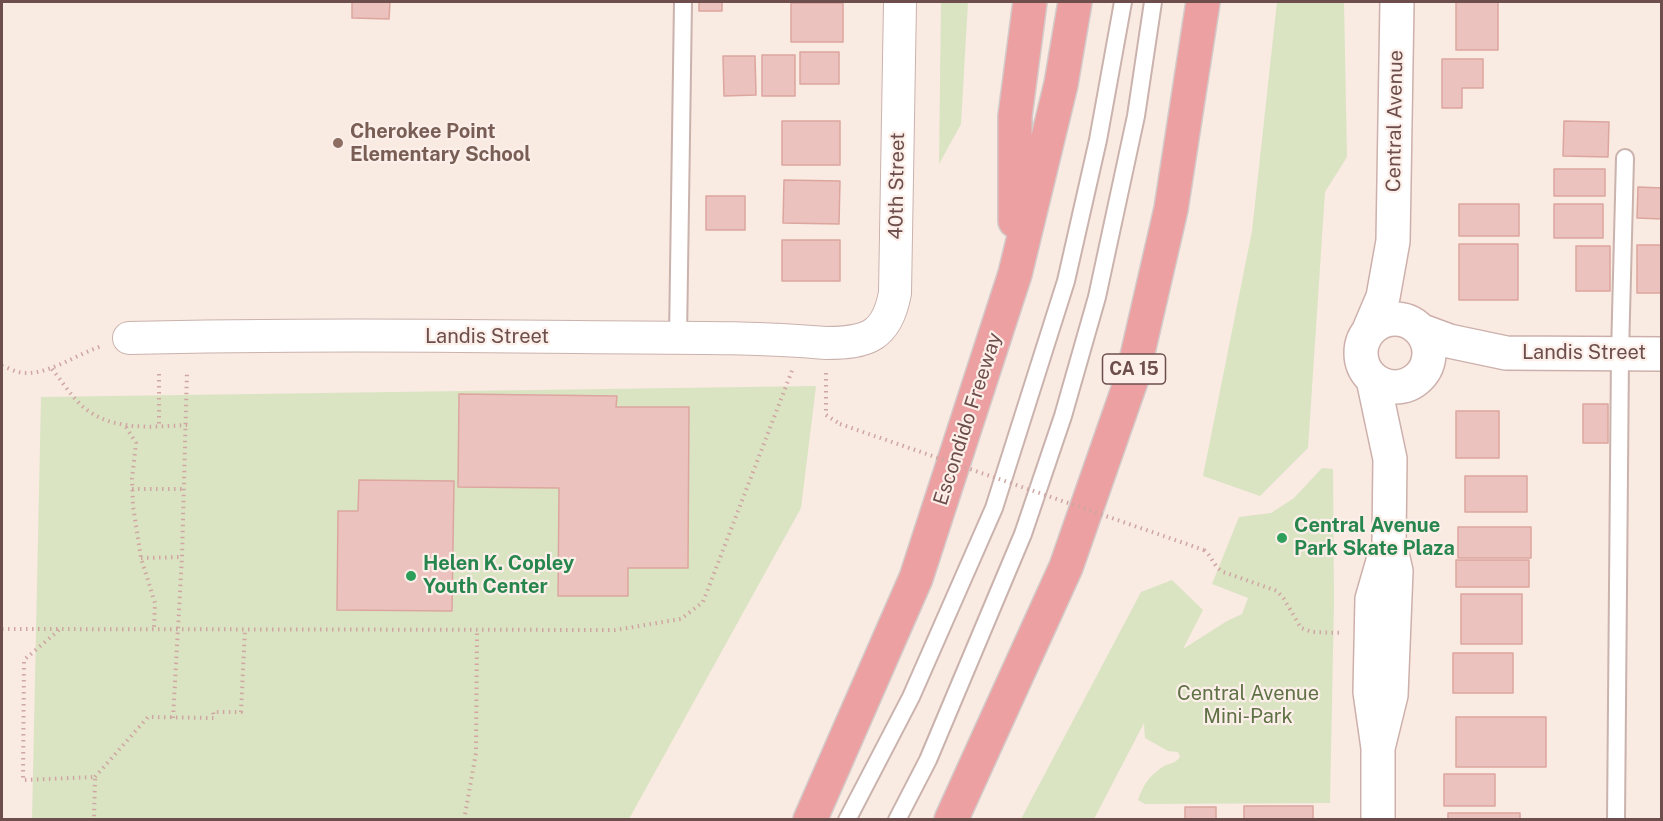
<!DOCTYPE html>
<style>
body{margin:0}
#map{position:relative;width:1663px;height:821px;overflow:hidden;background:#f9eae2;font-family:"Public Sans",sans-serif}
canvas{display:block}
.frame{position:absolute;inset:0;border:3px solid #6d4e4c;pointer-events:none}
</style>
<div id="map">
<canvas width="1663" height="821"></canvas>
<div class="frame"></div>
</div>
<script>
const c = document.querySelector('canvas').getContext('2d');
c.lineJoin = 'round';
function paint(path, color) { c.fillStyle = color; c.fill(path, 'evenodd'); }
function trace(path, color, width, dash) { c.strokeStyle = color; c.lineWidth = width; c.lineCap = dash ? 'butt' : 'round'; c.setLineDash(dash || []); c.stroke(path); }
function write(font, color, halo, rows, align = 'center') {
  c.font = font + ' "Public Sans",sans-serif'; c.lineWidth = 4.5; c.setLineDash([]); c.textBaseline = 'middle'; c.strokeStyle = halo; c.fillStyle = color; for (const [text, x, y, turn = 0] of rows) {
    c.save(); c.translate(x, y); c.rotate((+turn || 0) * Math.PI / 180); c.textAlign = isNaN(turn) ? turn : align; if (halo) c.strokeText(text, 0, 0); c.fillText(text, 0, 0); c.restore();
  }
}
const green = new Path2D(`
 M 941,2 L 968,2 L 961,124 L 939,164 Z
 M 1277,2 L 1344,2 L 1347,157 L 1325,192 L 1308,448 L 1260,496 L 1203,476 L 1252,231 Z
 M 816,386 L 801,508 L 629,819 L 32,820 L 41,397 Z
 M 1322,468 L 1333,469 L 1334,602 L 1330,803 L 1145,804 L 1138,800 C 1143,785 1150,775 1164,766 C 1170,763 1176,763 1180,757 L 1178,752 L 1168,751 L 1145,738 L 1144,723 L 1094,819 L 1021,819 L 1141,592 L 1172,580 L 1203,610 L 1183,649 L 1227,621 L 1242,614 L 1248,598 L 1212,584 L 1239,517 L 1271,513 L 1294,498 Z`);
const building = new Path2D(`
 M 352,2 L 390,2 L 389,19 L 352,18 Z
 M 699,2 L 722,2 L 722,11 L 699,11 Z
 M 1456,2 L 1498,2 L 1498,50 L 1456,50 Z
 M 791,3 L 843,3 L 843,42 L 791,42 Z
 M 800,52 L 839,52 L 839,84 L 800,84 Z
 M 762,55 L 795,55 L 795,96 L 762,96 Z
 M 723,56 L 755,56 L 756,95 L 724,96 Z
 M 1442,59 L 1483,59 L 1483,88 L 1462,88 L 1462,108 L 1442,108 Z
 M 782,121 L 840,121 L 840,165 L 782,165 Z
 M 1564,121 L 1609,122 L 1608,157 L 1563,156 Z
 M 1554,169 L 1605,169 L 1605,196 L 1554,196 Z
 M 784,180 L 840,181 L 839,224 L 783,223 Z
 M 1638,187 L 1662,188 L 1662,219 L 1637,218 Z
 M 706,196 L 745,196 L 745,230 L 706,230 Z
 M 1459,204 L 1519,204 L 1519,236 L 1459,236 Z
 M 1554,204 L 1603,204 L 1603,238 L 1554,238 Z
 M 782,240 L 840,240 L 840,281 L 782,281 Z
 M 1459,244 L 1518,244 L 1518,300 L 1459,300 Z
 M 1637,245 L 1662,245 L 1662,293 L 1637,293 Z
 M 1576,246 L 1610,246 L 1610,291 L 1576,291 Z
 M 459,394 L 617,396 L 616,407 L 689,407 L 688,568 L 628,568 L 628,596 L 558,596 L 559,488 L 458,487 Z
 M 1583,404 L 1608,404 L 1608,443 L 1583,443 Z
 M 1456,411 L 1499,411 L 1499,458 L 1456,458 Z
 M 1465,476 L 1527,476 L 1527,512 L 1465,512 Z
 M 359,480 L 454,481 L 452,611 L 337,610 L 338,511 L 358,511 Z
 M 1458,527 L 1531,527 L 1531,558 L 1458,558 Z
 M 1456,560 L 1529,560 L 1529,587 L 1456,587 Z
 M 1461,594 L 1522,594 L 1522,644 L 1461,644 Z
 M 1453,653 L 1513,653 L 1513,693 L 1453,693 Z
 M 1456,717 L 1546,717 L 1546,767 L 1456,767 Z
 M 1444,774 L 1495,774 L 1495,806 L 1444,806 Z
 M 1244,806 L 1313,806 L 1313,820 L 1244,820 Z
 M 1185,807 L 1216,807 L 1216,820 L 1185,820 Z
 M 1448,813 L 1520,813 L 1520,820 L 1448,820 Z`);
const path = new Path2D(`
 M 2,366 C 9,368 17,373 25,373 C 50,374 77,354 102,346
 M 52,369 C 61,380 69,393 79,403 C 108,432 150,427 187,425
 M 826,373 L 826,415 L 840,424
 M 159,374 L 159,426
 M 126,427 L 136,443 L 132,479 L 133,506 L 141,558 L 155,603 L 154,629
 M 132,489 L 185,489
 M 1204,550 C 1212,556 1213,566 1223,572 L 1277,591 L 1284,599 L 1301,628 L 1312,632 L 1343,633
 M 141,558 L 182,557
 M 2,629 L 615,630 L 681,619 L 703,602 L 793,368
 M 59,630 L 24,660 L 23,780 L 95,777 L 94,820
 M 173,718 L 182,557 L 187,371
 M 95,777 L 148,717 L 214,718 L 213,712 L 241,712 L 245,629
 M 464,820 L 476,753 L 477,630`);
const lane = new Path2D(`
 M 678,338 L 683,2
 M 847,820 L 911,697 L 994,508 L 1066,281 L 1098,140 L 1123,2
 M 897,820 L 928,760 L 1023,534 L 1063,416 L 1097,297 L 1136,116 L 1153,2
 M 1616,820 L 1620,354 L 1625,158`);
const street = new Path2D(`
 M 129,338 C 278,334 427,335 576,337 C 659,338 743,336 826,343 C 868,343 887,336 895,293 L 900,2`);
const secondary = new Path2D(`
 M1361 353a34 34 0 1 1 68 0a34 34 0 1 1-68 0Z
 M 1369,330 L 1383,297 L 1393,241 L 1397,2
 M 1422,331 L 1449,341 L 1506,353 L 1662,354
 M 1373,379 L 1390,459 L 1389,541 L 1396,571 L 1391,695 L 1378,748
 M 1378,820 L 1378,748 L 1370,692 L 1372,599 L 1385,554`);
const highway = new Path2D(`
 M 1015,221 L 1015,116 L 1030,2
 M 810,820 L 916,578 L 1015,274 L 1061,84 L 1075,2
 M 951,820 L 1066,567 L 1132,378 L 1171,209 L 1203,2`);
const pathBridge = new Path2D(`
 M 840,424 L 1204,550`);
const markers = [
 [338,143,6,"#8d6e63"],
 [1282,538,6,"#2e9e5b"],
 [411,576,6,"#2e9e5b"]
];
const shields = [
 [1134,369,63]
];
const shieldNames = [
 ["CA 15",1134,369]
];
const streetNames = [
 ["Central Avenue",1395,121,-89],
 ["40th Street",897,186,-89],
 ["Landis Street",487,337],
 ["Landis Street",1584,353],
 ["Escondido Freeway",968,419,-72]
];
const educationNames = [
 ["Cherokee Point",350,132],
 ["Elementary School",350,155]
];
const leisureNames = [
 ["Central Avenue",1294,526],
 ["Park Skate Plaza",1294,549],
 ["Helen K. Copley",423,564],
 ["Youth Center",423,587]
];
const parkNames = [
 ["Central Avenue",1248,694],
 ["Mini-Park",1248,717]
];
paint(green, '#dae4c3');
paint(building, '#ebc2bd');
trace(building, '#dca69f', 1.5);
trace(lane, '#cab2ad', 20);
trace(street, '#cab2ad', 34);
trace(secondary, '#cdb0ab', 36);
trace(highway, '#d3cac9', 36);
trace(path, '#cfa6a1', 4, [1.5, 4.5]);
trace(lane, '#fff', 16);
trace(street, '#fff', 32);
trace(secondary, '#fff', 33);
trace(highway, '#eca0a1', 33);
trace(pathBridge, '#cfa6a1', 4, [1.5, 4.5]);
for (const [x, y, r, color] of markers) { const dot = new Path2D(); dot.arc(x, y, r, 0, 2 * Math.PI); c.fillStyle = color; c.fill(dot); trace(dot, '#fceee8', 2); }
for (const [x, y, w] of shields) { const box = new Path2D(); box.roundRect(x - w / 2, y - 15, w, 30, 4.5); c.fillStyle = '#fceee8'; c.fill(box); trace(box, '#6d4e4c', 1.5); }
write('bold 18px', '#6d4e4c', null, shieldNames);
write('20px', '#6d4e4c', '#fceee8', streetNames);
write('bold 20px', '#785e54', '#fceee8', educationNames, 'left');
write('bold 20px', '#27864d', '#fceee8', leisureNames, 'left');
write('20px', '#5f7245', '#fceee8', parkNames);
</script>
